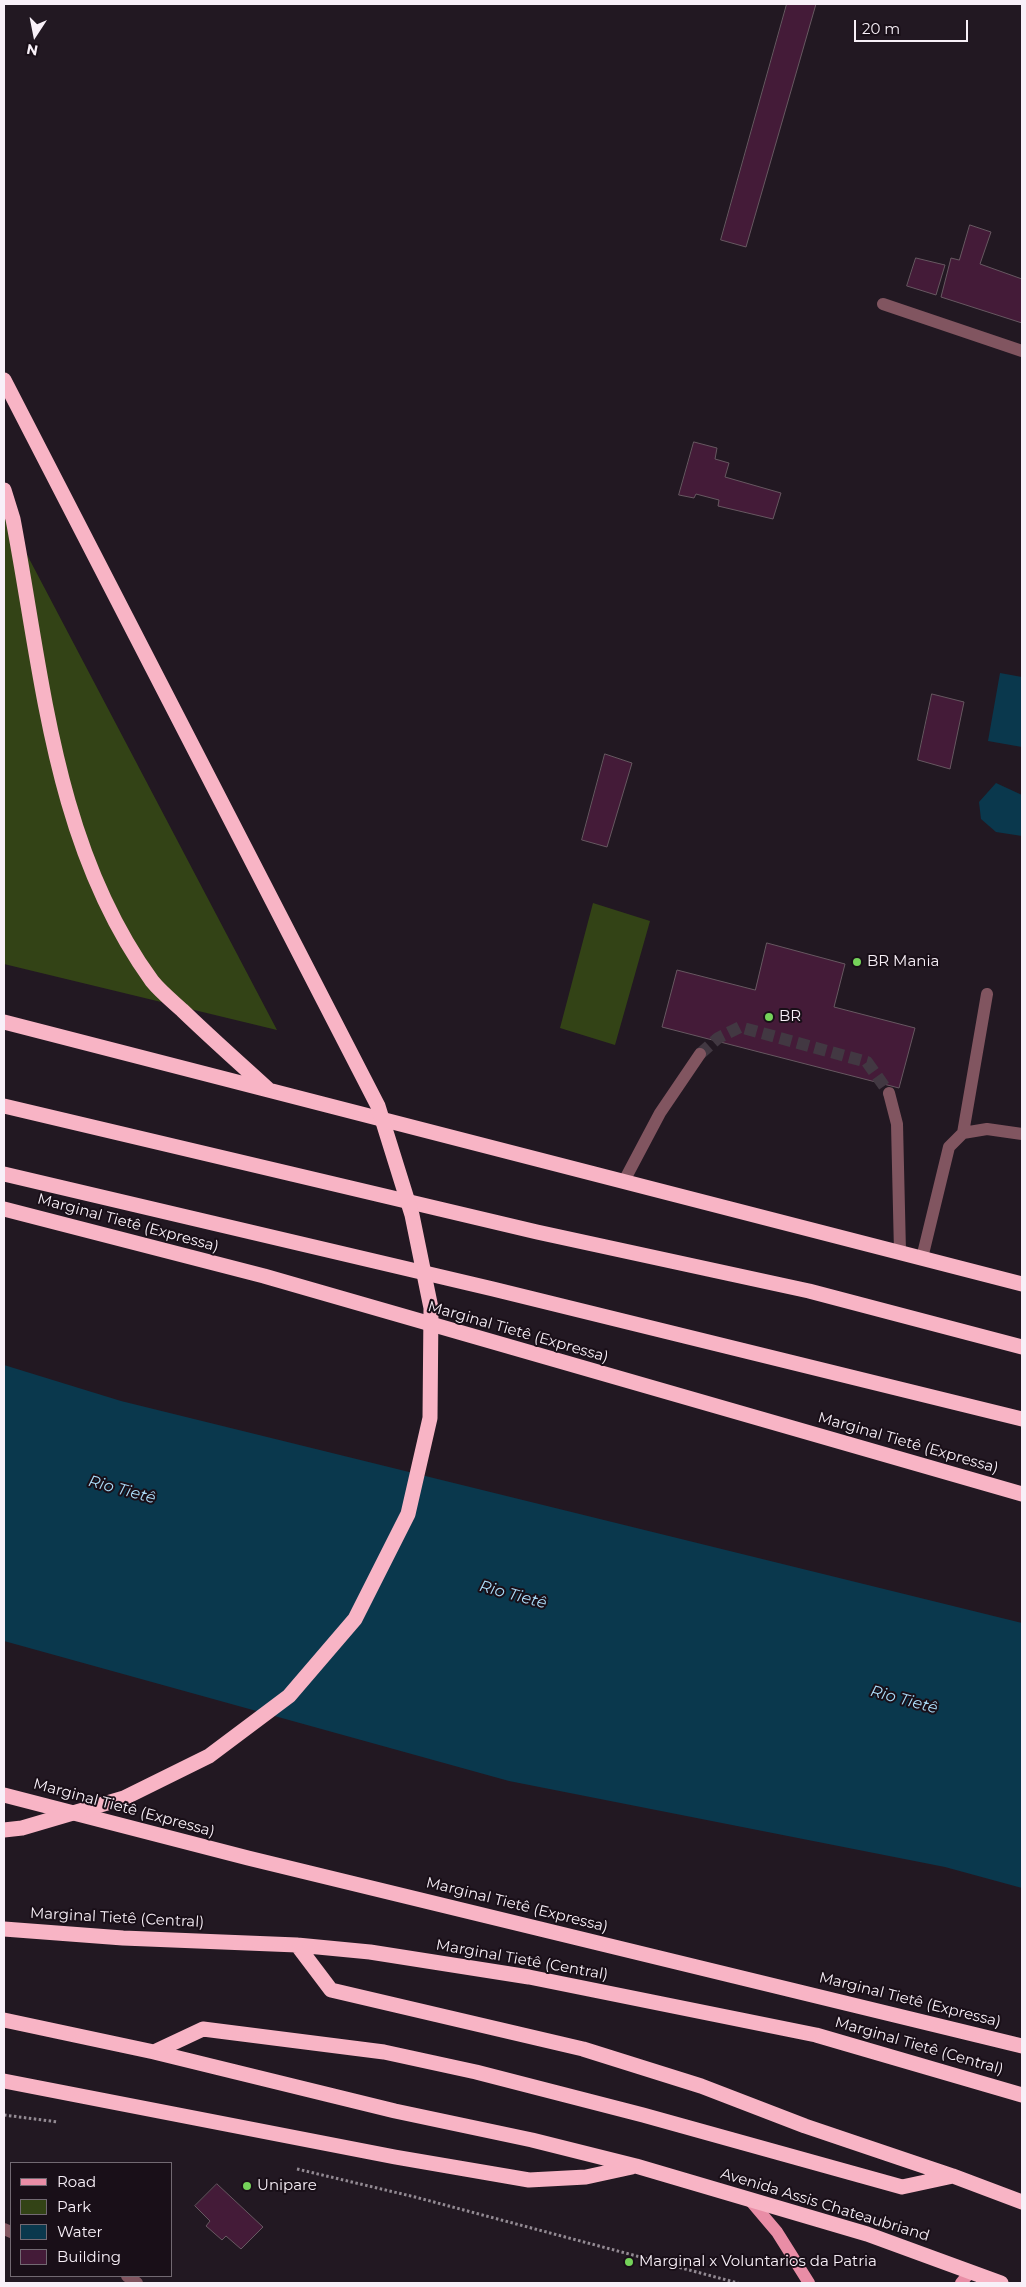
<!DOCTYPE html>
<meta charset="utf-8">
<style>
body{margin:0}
#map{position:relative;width:1026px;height:2287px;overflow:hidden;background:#221822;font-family:Montserrat,sans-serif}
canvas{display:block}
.frame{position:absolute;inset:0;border:5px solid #f8f0f8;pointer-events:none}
.legend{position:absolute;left:10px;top:2162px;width:162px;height:115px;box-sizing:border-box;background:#190f18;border:1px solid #726972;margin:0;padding:6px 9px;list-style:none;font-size:15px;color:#f8f0f8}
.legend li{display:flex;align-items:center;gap:10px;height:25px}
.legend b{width:25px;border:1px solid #726972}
.north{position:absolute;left:10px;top:10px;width:50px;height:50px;-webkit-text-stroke:4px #190f18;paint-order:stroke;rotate:191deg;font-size:14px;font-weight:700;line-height:20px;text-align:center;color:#f8f0f8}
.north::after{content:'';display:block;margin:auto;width:18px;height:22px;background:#f8f0f8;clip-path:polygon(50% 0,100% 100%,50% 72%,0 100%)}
.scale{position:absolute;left:854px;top:20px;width:114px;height:22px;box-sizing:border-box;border:2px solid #f8f0f8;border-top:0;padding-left:6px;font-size:15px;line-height:18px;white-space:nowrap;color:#f8f0f8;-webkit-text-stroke:4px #190f18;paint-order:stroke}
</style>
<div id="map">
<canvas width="1026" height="2287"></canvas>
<div class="frame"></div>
<ul class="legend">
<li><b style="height:6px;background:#e98da6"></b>Road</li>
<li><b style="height:14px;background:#334316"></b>Park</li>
<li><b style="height:14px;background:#0a384d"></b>Water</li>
<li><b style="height:14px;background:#441b38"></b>Building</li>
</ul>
<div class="north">N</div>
<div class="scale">20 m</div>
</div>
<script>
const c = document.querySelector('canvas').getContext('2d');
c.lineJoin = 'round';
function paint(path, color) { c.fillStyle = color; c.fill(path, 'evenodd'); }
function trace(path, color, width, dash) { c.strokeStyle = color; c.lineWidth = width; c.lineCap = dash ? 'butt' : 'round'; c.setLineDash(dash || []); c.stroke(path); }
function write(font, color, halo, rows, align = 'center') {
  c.font = font + ' Montserrat,sans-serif'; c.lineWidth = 4; c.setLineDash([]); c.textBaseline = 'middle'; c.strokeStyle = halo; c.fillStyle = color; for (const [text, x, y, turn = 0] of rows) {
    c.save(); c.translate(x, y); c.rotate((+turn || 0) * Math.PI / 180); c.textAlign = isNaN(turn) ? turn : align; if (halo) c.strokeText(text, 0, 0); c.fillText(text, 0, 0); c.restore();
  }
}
const green = new Path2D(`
 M 4,511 L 277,1030 L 4,964 Z
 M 593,903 L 650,921 L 615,1045 L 560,1028 Z`);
const water = new Path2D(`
 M 1000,673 L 1022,677 L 1022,747 L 988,741 Z
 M 996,783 L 1022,795 L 1022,836 L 996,832 L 981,819 L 979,802 Z
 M 4,1365 L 121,1401 L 1022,1623 L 1022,1888 L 945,1867 L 509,1781 L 4,1641 Z`);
const building = new Path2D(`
 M 787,4 L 816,4 L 746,247 L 721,240 Z
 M 970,225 L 991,232 L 980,264 L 1022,279 L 1022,323 L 941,297 L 951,258 L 959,260 Z
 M 916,258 L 945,265 L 936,295 L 907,286 Z
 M 694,442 L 717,448 L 715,459 L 729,463 L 725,477 L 781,493 L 773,519 L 718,506 L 719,500 L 696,494 L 694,498 L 679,495 Z
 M 932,694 L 964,702 L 950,769 L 918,760 Z
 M 605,754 L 632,763 L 607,847 L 582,840 Z
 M 767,943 L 845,964 L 834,1007 L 915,1028 L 899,1088 L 662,1027 L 677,970 L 755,990 Z
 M 217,2184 L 263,2227 L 241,2249 L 226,2236 L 222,2240 L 206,2226 L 210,2221 L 195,2206 Z`);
const minorTunnel = new Path2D(`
 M 700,1054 L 718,1038 L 740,1027 L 867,1062 L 889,1093`);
const path = new Path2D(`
 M 4,2115 L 58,2122
 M 297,2169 L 415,2197 L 738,2283`);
const minor = new Path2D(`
 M 883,304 L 1022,351
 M 889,1093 L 897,1124 L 900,1252
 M 963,1133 L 987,994
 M 624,1181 L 660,1113 L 700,1054
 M 922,1258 L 949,1147 L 963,1133 L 987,1129 L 1022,1134
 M 4,2229 L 11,2232
 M 127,2276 L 137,2283`);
const major = new Path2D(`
 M 749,2199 L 777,2232 L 809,2283
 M 961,2283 L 970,2272`);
const highway = new Path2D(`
 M 4,490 L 13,519 C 43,677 54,846 152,981 C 160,991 172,1001 182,1010 C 210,1037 239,1063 268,1089
 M 4,1022 L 1022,1284
 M 4,1106 L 537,1232 L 809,1291 L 1022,1347
 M 4,1174 L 493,1289 L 1022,1419
 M 4,1209 L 264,1276 L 1022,1494
 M 4,1795 L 248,1858 L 1022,2046
 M 4,1929 L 123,1938 L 297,1945 L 370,1952 L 529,1977 L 816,2035 L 1022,2095
 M 297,1945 L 331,1990 L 583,2049 L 701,2086 L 805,2126 L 953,2176 L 1022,2202
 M 4,2020 L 154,2052 L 395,2111 L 532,2140 L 636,2166 L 867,2234 L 1001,2283
 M 154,2052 L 203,2029 L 384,2052 L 476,2072 L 643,2115 L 902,2187 L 953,2176
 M 4,2081 L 395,2157 L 529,2180 L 586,2177 L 632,2167`);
const highwayBridge = new Path2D(`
 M 4,380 L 378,1106 L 412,1215 L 431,1308 L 430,1418 L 408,1514 L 355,1619 L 289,1696 L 209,1756 L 124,1798 L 22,1828 L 4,1830`);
const markers = [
 [857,962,5,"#75d25a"],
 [769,1017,5,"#75d25a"],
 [247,2186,5,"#75d25a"],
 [629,2262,5,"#75d25a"]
];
const poiNames = [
 ["BR Mania",867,962],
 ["BR",779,1017],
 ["Unipare",257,2186],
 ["Marginal x Voluntarios da Patria",639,2262]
];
const streetNames = [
 ["Marginal Tietê (Expressa)",128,1223,15],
 ["Marginal Tietê (Expressa)",518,1332,16],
 ["Marginal Tietê (Expressa)",908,1443,16],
 ["Marginal Tietê (Expressa)",124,1808,15],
 ["Marginal Tietê (Expressa)",517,1905,14],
 ["Marginal Tietê (Central)",117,1918,3],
 ["Marginal Tietê (Central)",522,1960,10],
 ["Marginal Tietê (Expressa)",910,2000,14],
 ["Marginal Tietê (Central)",919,2046,16],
 ["Avenida Assis Chateaubriand",825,2205,17]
];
const waterNames = [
 ["Rio Tietê",122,1490,15],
 ["Rio Tietê",513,1595,15],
 ["Rio Tietê",904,1700,15]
];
paint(green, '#334316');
paint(water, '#0a384d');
paint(building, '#441b38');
trace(building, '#675861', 1);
trace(minorTunnel, '#423842', 12, [12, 6]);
trace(path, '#938a93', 3, [2.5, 2.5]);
trace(minor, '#815560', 12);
trace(major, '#e98da6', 12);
trace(highway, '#f8b4c5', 15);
trace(highwayBridge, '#f8b4c5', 15);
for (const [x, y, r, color] of markers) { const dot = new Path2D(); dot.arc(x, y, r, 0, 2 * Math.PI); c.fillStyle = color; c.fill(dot); trace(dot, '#190f18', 2); }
write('15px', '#f8f0f8', '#190f18', poiNames, 'left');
write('15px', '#f8f0f8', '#190f18', streetNames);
write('italic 16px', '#aadaf6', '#190f18', waterNames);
</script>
